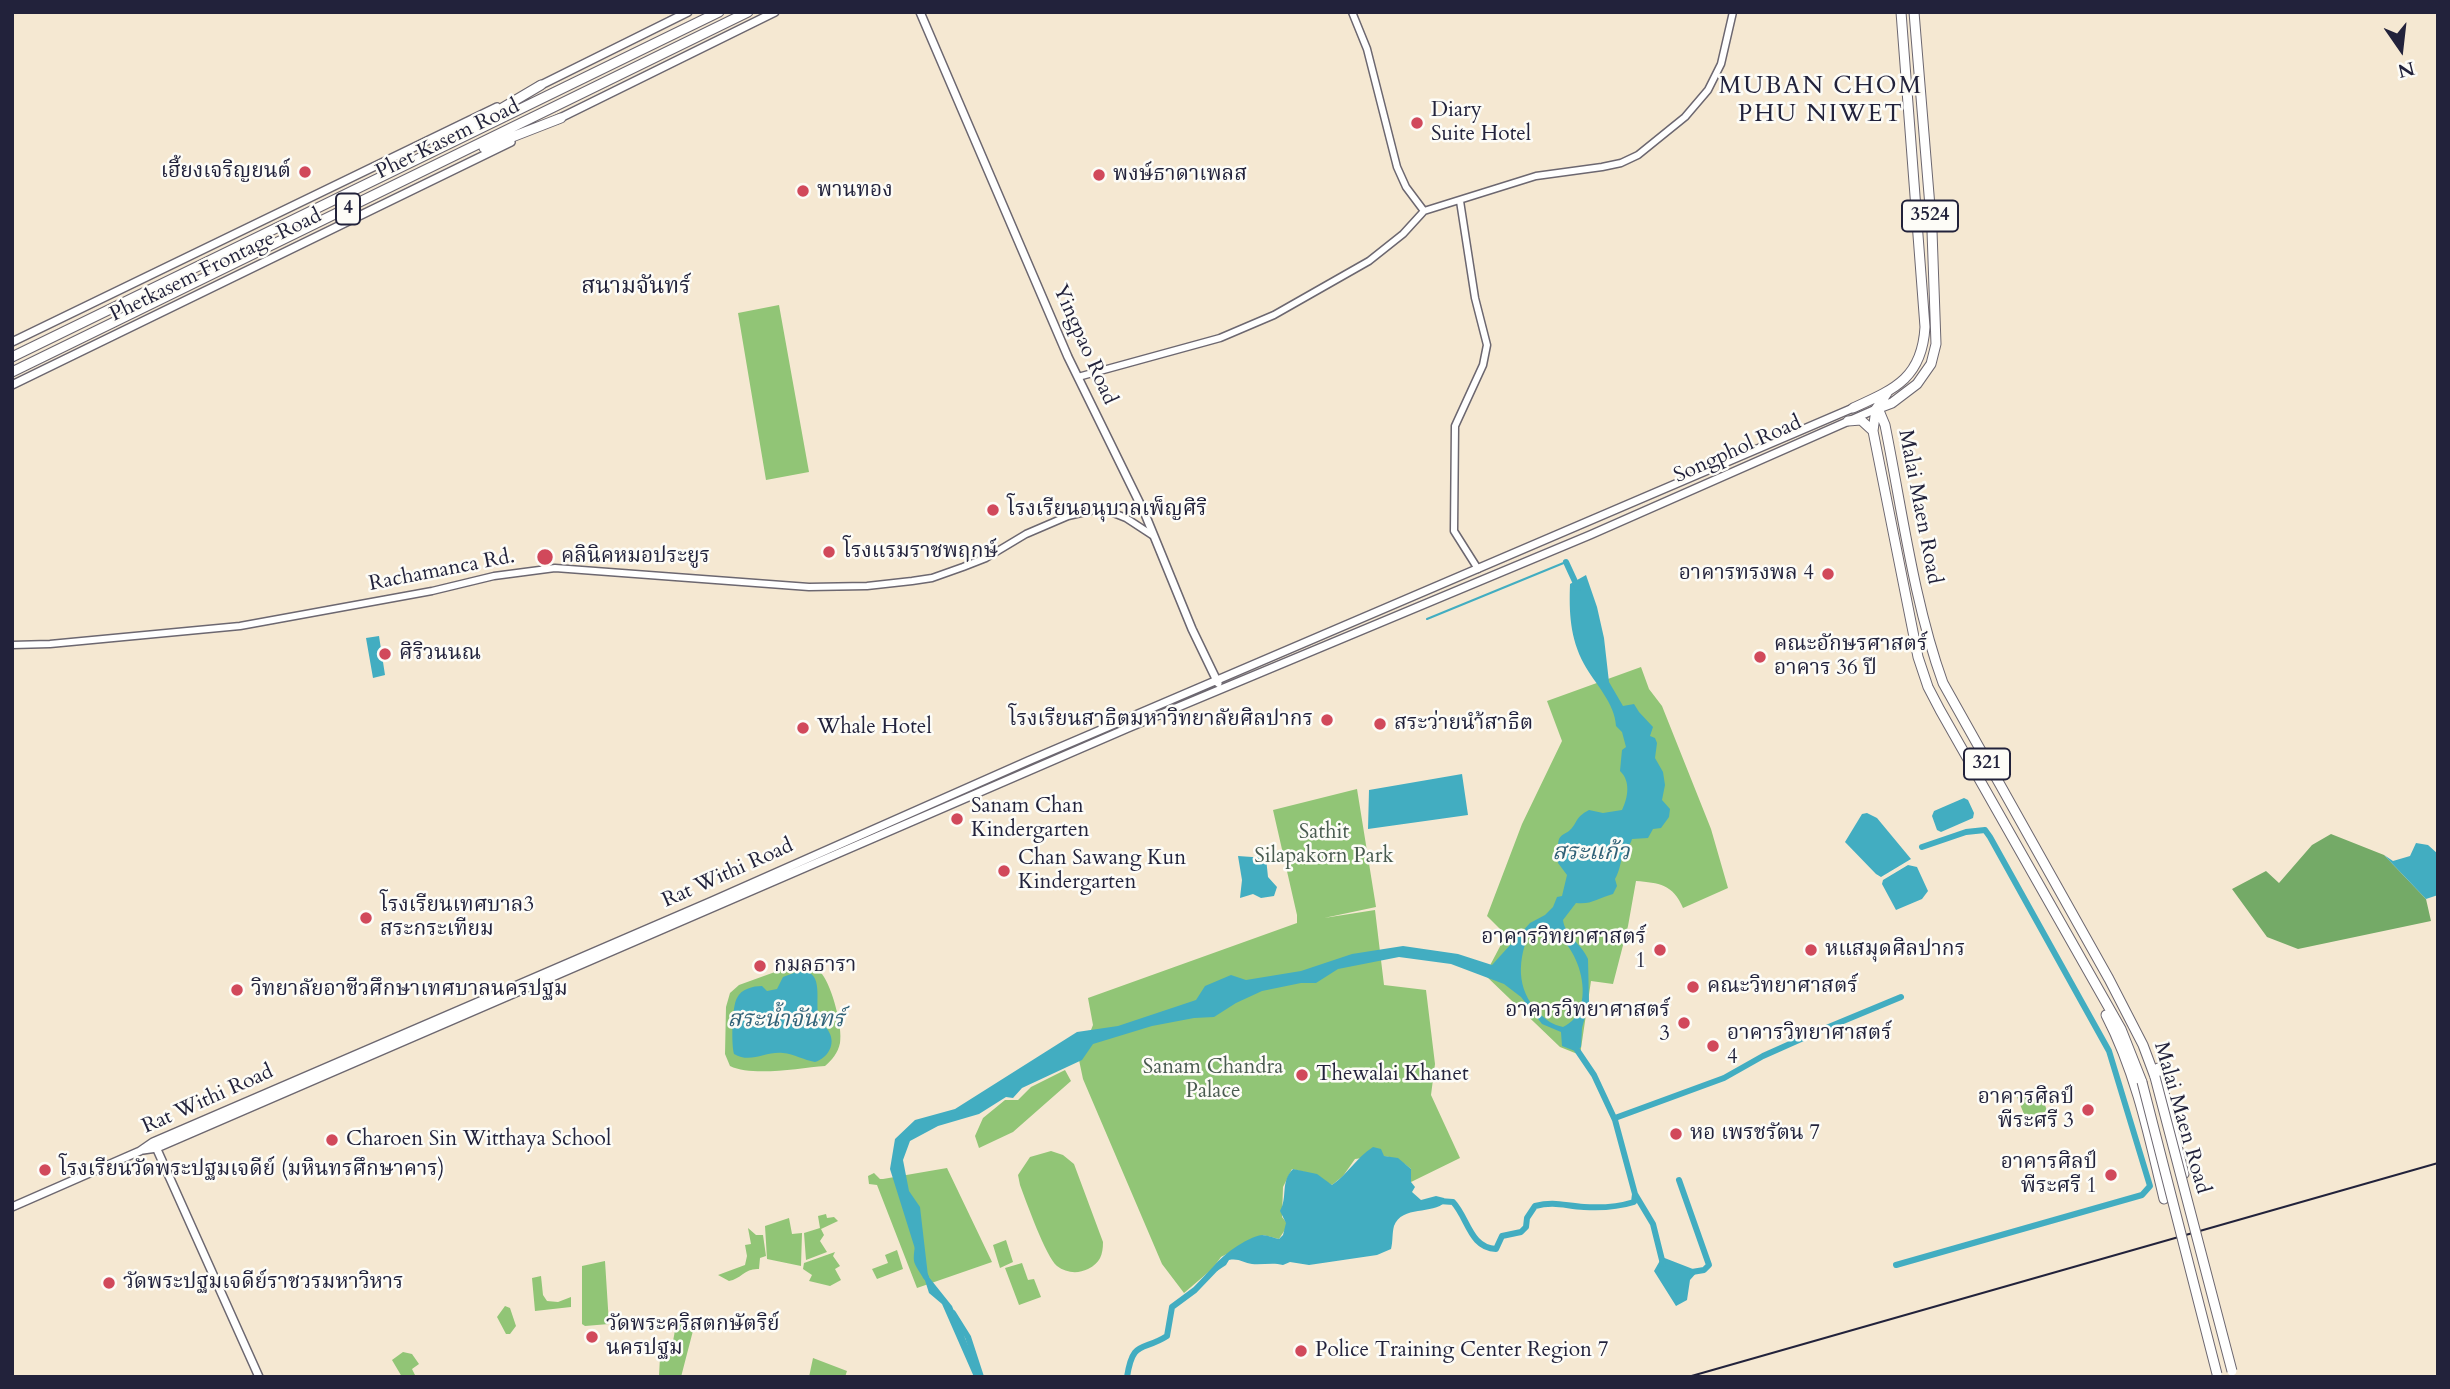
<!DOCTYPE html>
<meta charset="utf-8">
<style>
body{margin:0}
#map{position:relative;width:2450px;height:1389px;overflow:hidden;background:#f5e8d2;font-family:Cardo,serif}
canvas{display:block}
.frame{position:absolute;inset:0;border:14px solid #22223b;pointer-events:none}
.north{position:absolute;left:2366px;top:14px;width:70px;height:70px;-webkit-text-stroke:5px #fdfcf7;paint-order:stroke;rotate:166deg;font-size:19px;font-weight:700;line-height:28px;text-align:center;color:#22223b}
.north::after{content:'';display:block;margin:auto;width:24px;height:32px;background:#22223b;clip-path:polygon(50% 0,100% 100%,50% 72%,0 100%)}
</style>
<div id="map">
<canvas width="2450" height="1389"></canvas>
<div class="frame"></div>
<div class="north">N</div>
</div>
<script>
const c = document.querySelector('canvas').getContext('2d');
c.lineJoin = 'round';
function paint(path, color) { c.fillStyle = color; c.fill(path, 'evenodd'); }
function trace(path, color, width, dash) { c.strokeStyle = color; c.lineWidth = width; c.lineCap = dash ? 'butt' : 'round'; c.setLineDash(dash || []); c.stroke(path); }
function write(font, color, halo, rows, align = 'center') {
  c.font = font + ' Cardo,"Noto Serif Thai",serif'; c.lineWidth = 5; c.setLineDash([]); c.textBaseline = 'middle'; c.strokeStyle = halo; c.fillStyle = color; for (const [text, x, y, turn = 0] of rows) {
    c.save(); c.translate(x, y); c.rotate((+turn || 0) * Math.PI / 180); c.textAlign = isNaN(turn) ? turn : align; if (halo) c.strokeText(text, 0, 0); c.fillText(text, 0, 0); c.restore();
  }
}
const green = new Path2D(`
 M 779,305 L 809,472 L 766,480 L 738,313 Z
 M 1641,667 L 1649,689 L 1662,706 L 1711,829 L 1728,888 L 1683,908 C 1673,884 1659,883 1636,881 L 1628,926 L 1613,984 L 1591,981 L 1580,1055 L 1560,1047 L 1485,975 L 1506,935 L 1487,916 L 1522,824 L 1562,741 L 1547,701 Z
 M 1357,789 L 1376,907 L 1324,918 L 1375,910 L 1384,985 L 1426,990 L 1435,1064 L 1431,1095 L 1460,1158 L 1411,1182 L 1411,1169 C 1391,1152 1380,1156 1355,1159 L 1343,1176 L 1332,1185 L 1308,1173 L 1292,1169 L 1283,1187 L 1282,1217 L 1286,1222 L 1286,1228 L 1279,1239 L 1263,1235 L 1221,1257 L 1212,1269 L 1184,1293 L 1162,1264 L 1083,1079 L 1079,1060 L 1093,1025 L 1088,998 L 1297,923 L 1297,915 L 1273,810 Z
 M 797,964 C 805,964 816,967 822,974 C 832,987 843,1027 840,1043 C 838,1053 832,1060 825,1066 C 799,1068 753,1077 730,1066 L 725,1054 L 726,1007 L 730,993 L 739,985 Z
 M 1065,1070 L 1071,1081 L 1013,1132 L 979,1148 L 975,1136 L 983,1118 L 1005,1100 L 1018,1100 L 1031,1087 Z
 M 2035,1088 L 2040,1102 L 2044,1102 L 2047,1111 L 2026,1119 L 2017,1097 Z
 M 1051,1151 L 1063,1155 L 1074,1164 L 1103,1242 C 1103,1255 1100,1263 1088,1269 C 1078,1274 1066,1273 1057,1266 C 1046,1257 1026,1201 1020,1185 L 1018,1175 L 1030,1157 Z
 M 947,1168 L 992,1262 L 917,1288 L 877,1185 L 869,1184 L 868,1176 L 874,1173 L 880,1179 L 883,1179 Z
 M 826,1214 L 827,1218 L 834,1217 L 838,1221 L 821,1229 L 824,1235 L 820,1241 L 827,1252 L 806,1260 L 804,1233 L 820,1228 L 818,1216 Z
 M 789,1218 L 792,1234 L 802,1233 L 801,1266 L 767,1259 L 765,1226 Z
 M 748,1228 L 756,1235 L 763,1235 L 766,1256 L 760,1258 L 759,1269 C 745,1268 741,1279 729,1281 L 718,1275 L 745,1265 L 747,1256 L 745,1245 L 751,1244 Z
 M 1006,1240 L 1013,1262 L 1000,1268 L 993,1245 Z
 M 897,1250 L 903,1269 L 877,1279 L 872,1269 L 888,1263 L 885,1255 Z
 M 835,1252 L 833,1256 L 840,1266 L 835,1269 L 841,1280 L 830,1286 L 809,1281 L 812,1275 L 803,1269 L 804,1263 Z
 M 605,1261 L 609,1324 L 585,1326 L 582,1324 L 582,1266 Z
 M 1022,1263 L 1028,1280 L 1034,1279 L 1041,1297 L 1019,1305 L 1005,1268 Z
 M 541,1276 L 543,1295 L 547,1301 L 558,1302 L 571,1297 L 571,1307 L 535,1311 L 532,1278 Z
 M 505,1306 L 510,1308 L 516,1326 L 510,1334 L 506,1334 L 497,1317 Z
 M 687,1322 L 695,1323 L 681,1377 L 659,1376 L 660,1357 C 672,1351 675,1338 675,1324 Z
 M 403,1352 L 412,1354 L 419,1364 L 412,1369 L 415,1375 L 402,1377 L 392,1360 Z
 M 813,1358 L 847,1371 L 845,1377 L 809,1377 Z`);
const forest = new Path2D(`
 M 2331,834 L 2384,855 L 2426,899 L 2431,921 L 2298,949 L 2267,937 L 2232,889 L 2266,871 L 2279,883 L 2312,845 Z`);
const water = new Path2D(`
 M 1586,575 L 1597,607 L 1604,638 L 1609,682 L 1623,706 L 1634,704 L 1639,712 L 1653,727 L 1650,736 L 1655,738 L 1657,743 L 1655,758 L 1663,772 L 1665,785 L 1662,800 L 1670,809 L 1669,817 L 1661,828 L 1653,829 L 1648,838 L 1632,839 C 1630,846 1626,849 1623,855 C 1620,863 1620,870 1615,879 L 1617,886 L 1613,894 C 1598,898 1591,905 1576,903 L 1563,920 C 1565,936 1582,944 1588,959 L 1589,1002 L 1582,1028 L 1581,1047 L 1575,1051 L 1562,1046 L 1561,1032 L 1542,1024 L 1521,997 L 1504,984 L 1451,964 L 1399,957 L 1338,969 L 1316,983 L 1301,983 L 1262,991 L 1236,1003 L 1214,1017 L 1194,1018 L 1152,1026 L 1093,1044 L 1082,1060 L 1022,1088 L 1013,1098 L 1006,1097 L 979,1114 L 938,1126 L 910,1141 L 903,1160 L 909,1191 L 920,1207 L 928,1276 L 952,1306 L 981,1377 L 974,1377 L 942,1304 L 929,1293 L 916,1252 L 890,1169 L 895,1139 L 915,1120 L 955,1109 L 1077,1032 L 1118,1026 L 1196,1000 L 1205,986 L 1231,975 L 1246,980 L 1301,971 L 1352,954 L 1403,946 L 1458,954 L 1492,965 L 1530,923 L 1545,915 L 1553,907 L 1557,897 L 1562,896 L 1567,875 L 1558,863 C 1559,856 1557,844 1559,839 C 1562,834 1565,834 1569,831 C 1578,823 1574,818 1589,810 L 1603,813 L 1622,810 C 1628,798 1631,781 1620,771 L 1622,750 L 1626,747 L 1622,732 L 1616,726 C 1615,703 1595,684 1584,664 C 1570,638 1569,612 1570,584 ZM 1538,927 C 1578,930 1602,1010 1563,1027 C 1553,1025 1546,1020 1539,1013 C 1515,988 1518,960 1530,930 Z
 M 379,636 L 385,675 L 373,678 L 366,638 Z
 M 1462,774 L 1468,815 L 1368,829 L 1369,790 Z
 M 1964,798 L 1968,800 L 1974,813 L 1973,818 L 1941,832 L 1937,830 L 1932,816 L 1934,811 Z
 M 1867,813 L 1877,818 L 1911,859 L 1881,877 L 1876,874 L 1845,842 L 1862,814 Z
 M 2416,843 L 2428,845 L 2438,854 L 2438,895 L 2426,899 L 2384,855 L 2393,861 L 2410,856 Z
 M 1238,856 L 1266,858 L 1268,877 L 1277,887 L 1274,896 L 1261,898 L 1253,894 L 1240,898 L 1242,880 Z
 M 1908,865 L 1917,867 L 1928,891 L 1922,899 L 1896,910 L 1882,884 L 1883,880 Z
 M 799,971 C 826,969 814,1002 819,1018 C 821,1024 827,1027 829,1032 C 836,1044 828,1058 815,1062 C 804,1060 794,1054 783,1053 C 765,1051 751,1064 734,1054 C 731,1045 732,1006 737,998 C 741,989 753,986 762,986 L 767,991 L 777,989 L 783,977 Z
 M 1373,1147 L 1381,1149 L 1384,1156 L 1398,1158 L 1411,1169 L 1411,1182 L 1415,1187 L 1412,1192 L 1421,1200 L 1436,1196 L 1444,1198 L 1445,1202 C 1433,1215 1402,1205 1394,1226 C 1392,1233 1393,1242 1391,1249 L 1377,1255 L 1309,1265 L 1290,1262 L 1283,1265 C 1273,1262 1263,1265 1252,1264 C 1244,1263 1239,1258 1229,1260 L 1226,1265 L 1217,1271 L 1212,1269 C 1219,1257 1247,1237 1262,1235 C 1267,1235 1274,1238 1279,1239 L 1283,1235 L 1286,1223 L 1280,1211 C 1288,1197 1280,1182 1293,1169 L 1317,1174 L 1332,1185 C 1349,1173 1355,1159 1373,1147 Z
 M 1662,1257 L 1698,1271 L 1690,1280 L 1687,1300 L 1676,1306 L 1654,1271 Z`);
const stream = new Path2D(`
 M 1427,619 L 1566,562`);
const canal = new Path2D(`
 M 1566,562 L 1578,588
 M 1615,1118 L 1724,1078 L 1763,1056 L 1819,1031 L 1901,997
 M 1679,1180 L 1709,1265 L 1704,1270 L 1692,1272
 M 1635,1194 L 1653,1224 L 1663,1264
 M 1439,1201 L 1453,1202 C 1468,1218 1470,1248 1496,1249 L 1502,1236 L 1521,1232 L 1526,1227 L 1527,1218 L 1535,1206 C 1555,1201 1565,1206 1584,1207 C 1601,1208 1618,1207 1634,1202 L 1635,1194 L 1615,1120 L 1594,1075 L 1573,1044
 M 918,1246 C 915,1265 917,1261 926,1277
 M 1896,1265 L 2142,1195 L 2150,1186 L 2109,1051 L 1990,837 L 1985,830 L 1966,832 L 1922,847
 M 953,1313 L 968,1337 L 981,1377
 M 1127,1377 C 1133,1339 1142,1352 1167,1336 L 1172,1307 L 1195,1290 L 1218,1266`);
const tertiary = new Path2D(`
 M 1352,12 L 1367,49 L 1397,167 L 1406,187 L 1424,211
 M 1460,201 L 1475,298 L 1487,345 L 1483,365 L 1455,426 L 1454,531 L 1478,569
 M 1078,377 L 1220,338 L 1274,315 L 1369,261 L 1403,234 L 1424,211 L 1536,176 L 1602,167 L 1621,163 L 1638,155 L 1685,117 L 1708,90 L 1721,64 L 1733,12
 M 12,645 L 50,644 L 240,626 L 432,591 L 494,576 L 555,568 L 809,587 L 867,586 L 912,581 L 932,578 L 963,567 L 986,558 L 1026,534 L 1068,516 L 1094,510 L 1111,512 L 1126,518 L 1152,535`);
const secondary = new Path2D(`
 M 920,12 L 1068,357 L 1145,514 L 1192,629 L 1218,683
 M 539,86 L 688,12
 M 556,120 L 775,12
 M 12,342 L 497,107
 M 12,385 L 511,142
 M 155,1145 L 259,1377
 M 143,1150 L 157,1148 L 1128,728 L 1590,535 L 1876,409
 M 12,1207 L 140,1151 L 153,1142 L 712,901 L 1028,761 L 1853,408`);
const trunk = new Path2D(`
 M 470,127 L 541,85
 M 484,148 L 561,118
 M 12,357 L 719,12
 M 12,372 L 748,12
 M 1887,393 L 1876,409 L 1873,431 L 1918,657 L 1928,687 L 1940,710 L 2121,1029 L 2142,1082
 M 1853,408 C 1895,389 1922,378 1925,327 L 1901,12
 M 1876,409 L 1880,413 L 1885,425 C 1902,509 1914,603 1943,683 L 2109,979 L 2143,1045 L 2155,1077
 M 1876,409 L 1892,403 L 1917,384 L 1931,364 L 1936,344 L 1932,231 L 1914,12
 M 1848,421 L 1861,420 L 1873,431
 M 2106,1015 C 2136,1073 2149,1136 2164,1199
 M 2158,1068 L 2184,1174`);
const rail = new Path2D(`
 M 1688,1377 L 2438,1163`);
const trunkBridge = new Path2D(`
 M 2155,1077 L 2232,1371
 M 2142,1082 L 2217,1374`);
const markers = [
 [1417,123,7,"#d1495b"],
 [305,172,7,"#d1495b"],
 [1099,175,7,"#d1495b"],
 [803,191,7,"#d1495b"],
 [993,510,7,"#d1495b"],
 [829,552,7,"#d1495b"],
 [545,557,9,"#d1495b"],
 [1828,574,7,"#d1495b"],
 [385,654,7,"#d1495b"],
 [1760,657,7,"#d1495b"],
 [1327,720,7,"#d1495b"],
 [1380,724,7,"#d1495b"],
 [803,728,7,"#d1495b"],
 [957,819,7,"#d1495b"],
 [1004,871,7,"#d1495b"],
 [366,918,7,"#d1495b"],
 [1660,950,7,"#d1495b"],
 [1811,950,7,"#d1495b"],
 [760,966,7,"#d1495b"],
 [1693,987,7,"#d1495b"],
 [237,990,7,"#d1495b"],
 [1684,1023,7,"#d1495b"],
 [1713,1046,7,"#d1495b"],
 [1302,1075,7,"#d1495b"],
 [2088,1110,7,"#d1495b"],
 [1676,1134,7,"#d1495b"],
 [332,1140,7,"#d1495b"],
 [45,1170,7,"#d1495b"],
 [2111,1175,7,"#d1495b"],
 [109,1283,7,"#d1495b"],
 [592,1337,7,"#d1495b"],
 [1301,1351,7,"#d1495b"]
];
const shields = [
 [348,209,24],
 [1930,216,56],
 [1987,764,46]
];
const shieldNames = [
 ["4",348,209],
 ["3524",1930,216],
 ["321",1987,764]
];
const poiNames = [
 ["Diary",1431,111],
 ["Suite Hotel",1431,135],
 ["เฮี้ยงเจริญยนต์",291,172,"right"],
 ["พงษ์ธาดาเพลส",1113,175],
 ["พานทอง",817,191],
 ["โรงเรียนอนุบาลเพ็ญศิริ",1007,510],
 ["โรงแรมราชพฤกษ์",843,552],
 ["คลินิคหมอประยูร",561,557],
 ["อาคารทรงพล 4",1814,574,"right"],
 ["คณะอักษรศาสตร์",1774,645],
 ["อาคาร 36 ปี",1774,669],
 ["ศิริวนนณ",399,654],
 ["โรงเรียนสาธิตมหาวิทยาลัยศิลปากร",1313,720,"right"],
 ["สระว่ายนำ้สาธิต",1394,724],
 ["Whale Hotel",817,728],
 ["Sanam Chan",971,807],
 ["Kindergarten",971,831],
 ["Chan Sawang Kun",1018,859],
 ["Kindergarten",1018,883],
 ["โรงเรียนเทศบาล3",380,906],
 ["สระกระเทียม",380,930],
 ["อาคารวิทยาศาสตร์",1646,938,"right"],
 ["1",1646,962,"right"],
 ["หแสมุดศิลปากร",1825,950],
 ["กมลธารา",774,966],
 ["คณะวิทยาศาสตร์",1707,987],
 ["วิทยาลัยอาชีวศึกษาเทศบาลนครปฐม",251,990],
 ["อาคารวิทยาศาสตร์",1670,1011,"right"],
 ["3",1670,1035,"right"],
 ["อาคารวิทยาศาสตร์",1727,1034],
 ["4",1727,1058],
 ["Thewalai Khanet",1316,1075],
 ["อาคารศิลป์",2074,1098,"right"],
 ["พีระศรี 3",2074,1122,"right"],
 ["หอ เพรชรัตน 7",1690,1134],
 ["Charoen Sin Witthaya School",346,1140],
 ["อาคารศิลป์",2097,1163,"right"],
 ["พีระศรี 1",2097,1187,"right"],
 ["โรงเรียนวัดพระปฐมเจดีย์ (มหินทรศึกษาคาร)",59,1170],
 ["วัดพระปฐมเจดีย์ราชวรมหาวิหาร",123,1283],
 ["วัดพระคริสตกษัตริย์",606,1325],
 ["นครปฐม",606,1349],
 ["Police Training Center Region 7",1315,1351]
];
const streetNames = [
 ["Phet Kasem Road",448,140,-26],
 ["Phetkasem Frontage Road",216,266,-26],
 ["Yingpao Road",1084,345,66],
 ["Songphol Road",1738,450,-24],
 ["Malai Maen Road",1919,507,79],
 ["Rachamanca Rd.",442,571,-11],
 ["Rat Withi Road",728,874,-24],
 ["Rat Withi Road",208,1100,-24],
 ["Malai Maen Road",2181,1118,74]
];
const parkNames = [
 ["Sathit",1324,833],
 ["Silapakorn Park",1324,857],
 ["Sanam Chandra",1213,1068],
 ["Palace",1213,1092]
];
const neighbourhoodNames = [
 ["สนามจันทร์",636,288]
];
const waterNames = [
 ["สระแก้ว",1591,854],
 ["สระน้ำจันทร์",786,1021]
];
const quarterNames = [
 ["MUBAN CHOM",1821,87],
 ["PHU NIWET",1821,115]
];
paint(green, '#91c576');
paint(forest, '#74aa67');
paint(water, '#42adc1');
trace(stream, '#42adc1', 2);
trace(canal, '#42adc1', 6);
trace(tertiary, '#6c6770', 9);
trace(secondary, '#6c6770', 10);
trace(trunk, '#6c6770', 11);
trace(tertiary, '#fff', 6);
trace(secondary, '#fff', 7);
trace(trunk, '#fff', 9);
trace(rail, '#22223b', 2);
trace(trunkBridge, '#6c6770', 11, []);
trace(trunkBridge, '#fff', 9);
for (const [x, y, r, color] of markers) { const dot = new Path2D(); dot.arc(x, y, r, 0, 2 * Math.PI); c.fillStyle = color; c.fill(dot); trace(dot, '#fdfcf7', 2.5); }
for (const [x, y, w] of shields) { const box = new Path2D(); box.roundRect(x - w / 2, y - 15.5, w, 31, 5); c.fillStyle = '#fdfcf7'; c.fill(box); trace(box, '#22223b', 2); }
write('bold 19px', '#22223b', null, shieldNames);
write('21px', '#22223b', '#fdfcf7', poiNames, 'left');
write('21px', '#22223b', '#fdfcf7', streetNames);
write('21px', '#495b50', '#fdfcf7', parkNames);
write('23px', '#22223b', '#fdfcf7', neighbourhoodNames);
write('italic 23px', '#306177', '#fdfcf7', waterNames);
c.letterSpacing = '2px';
write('24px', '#22223b', '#fdfcf7', quarterNames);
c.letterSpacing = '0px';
</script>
